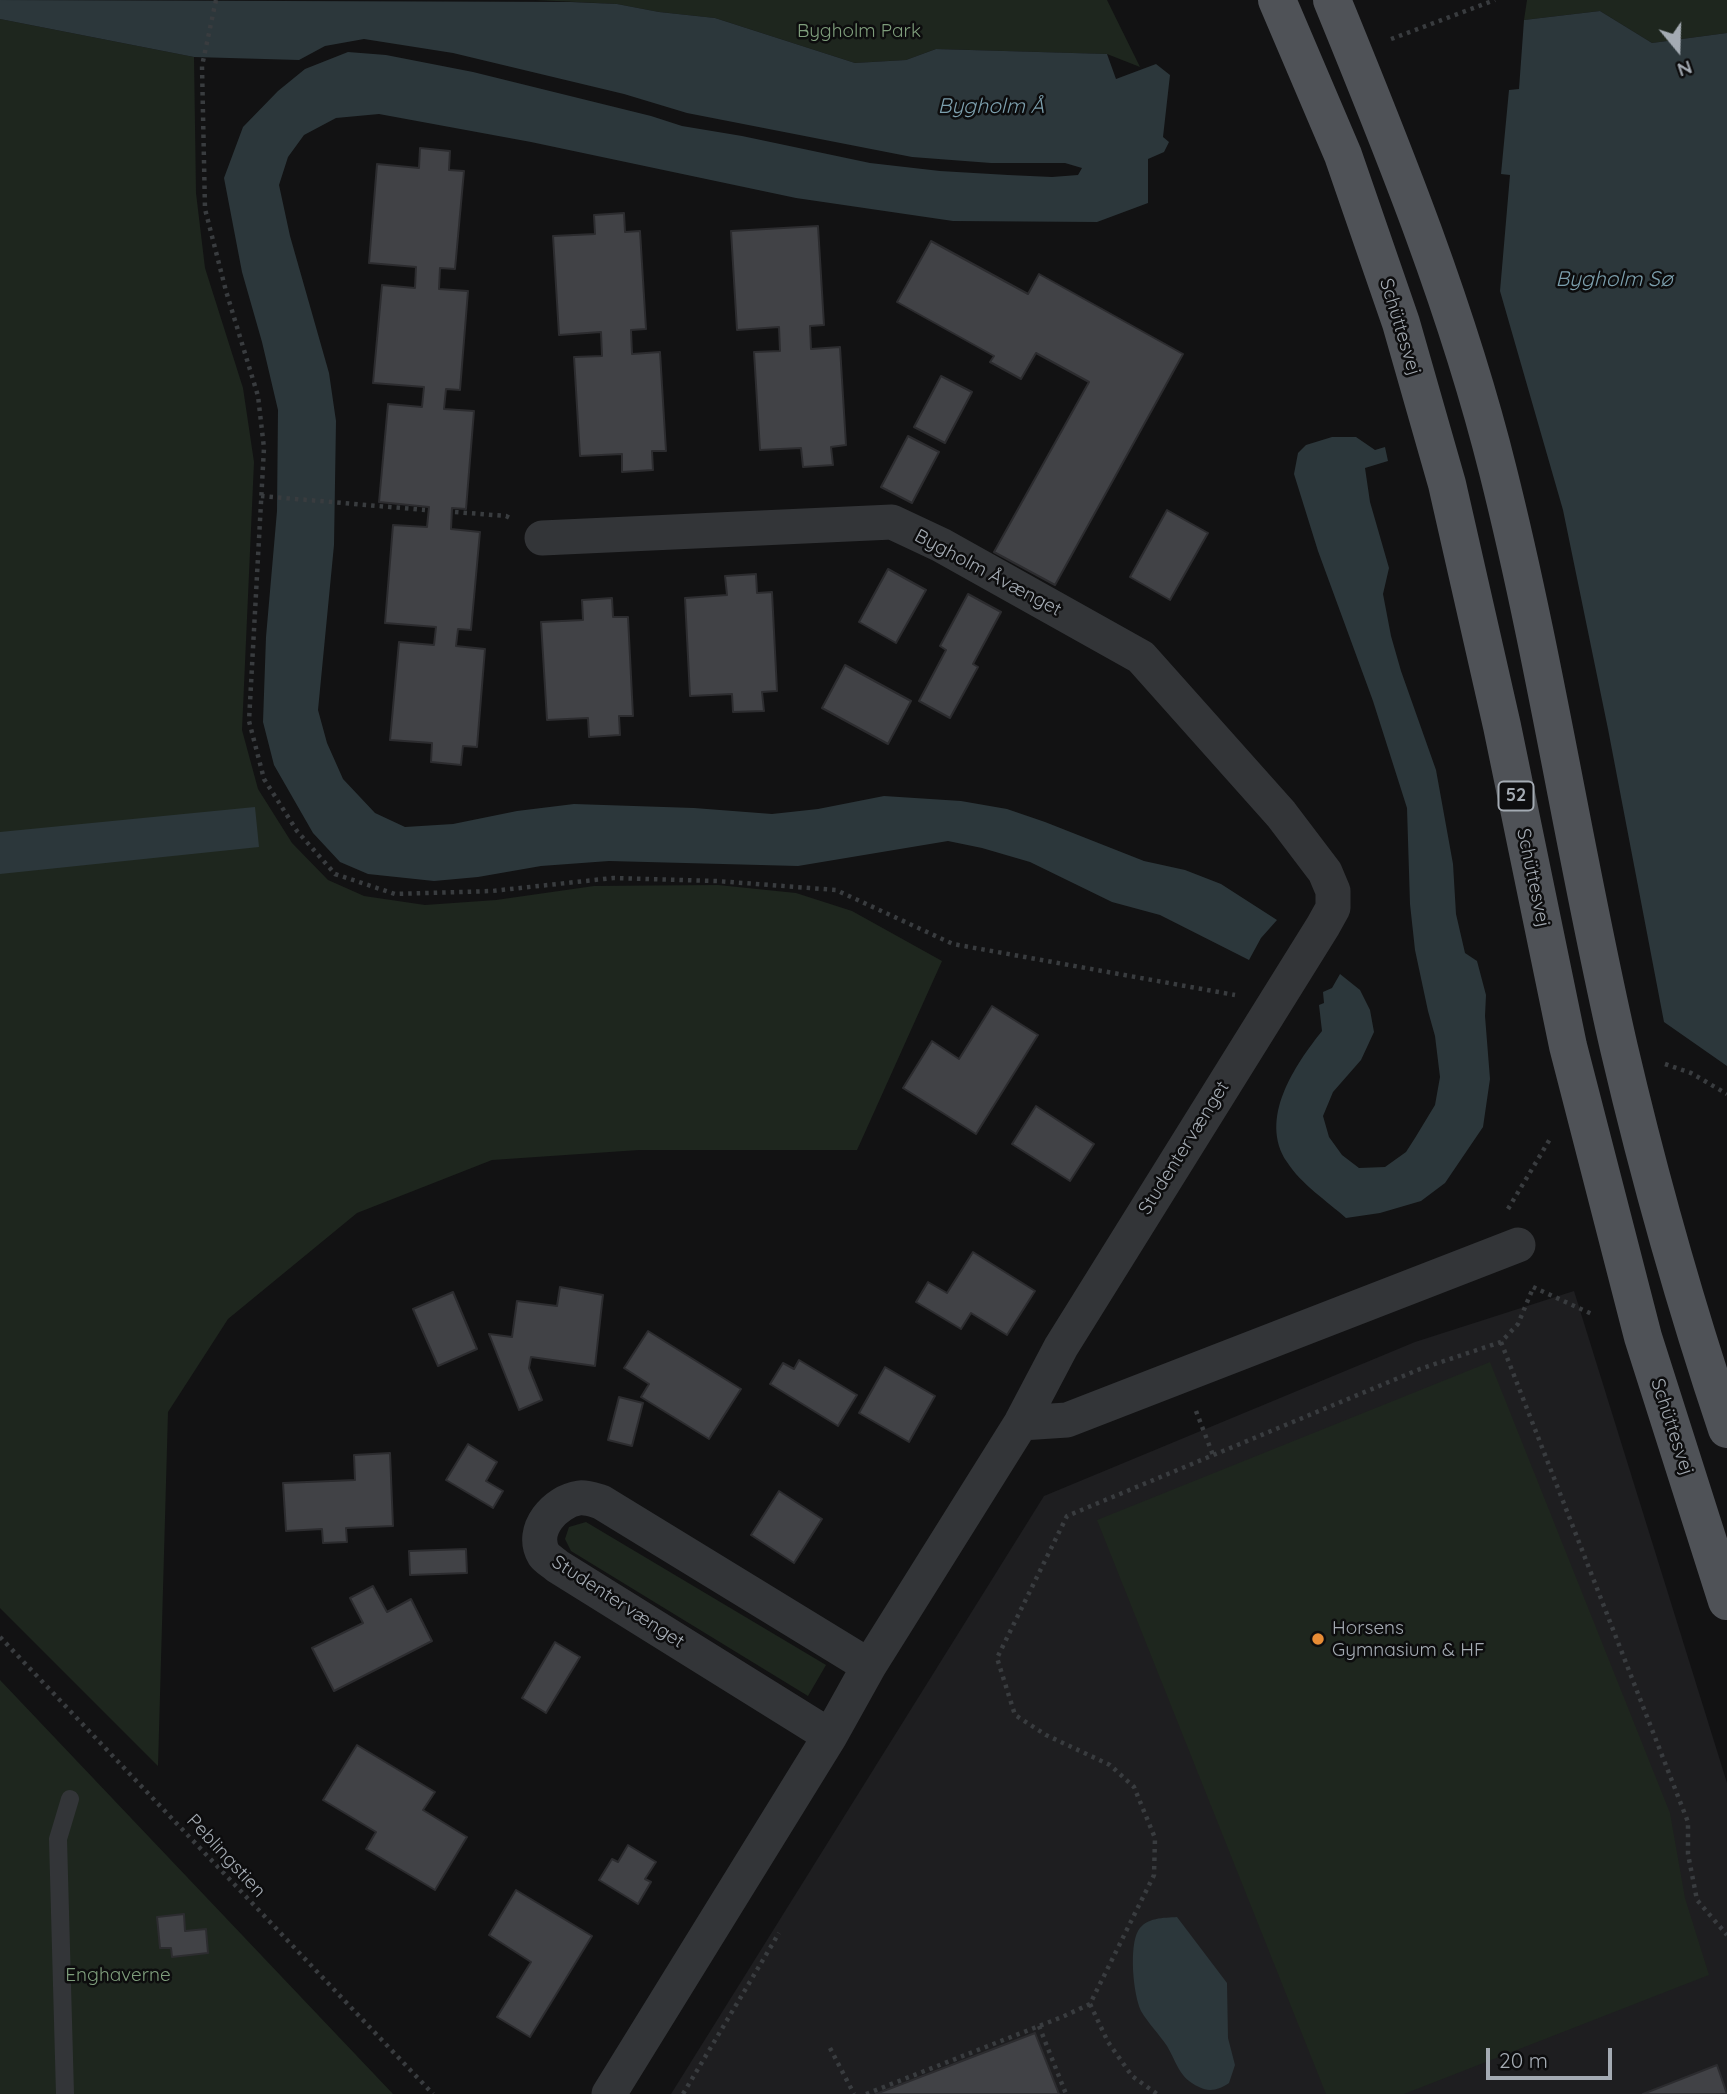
<!DOCTYPE html>
<meta charset="utf-8">
<style>
body{margin:0}
#map{position:relative;width:1727px;height:2094px;overflow:hidden;background:#121213;font-family:Quicksand,sans-serif}
canvas{display:block}
.north{position:absolute;left:1643px;top:14px;width:70px;height:70px;-webkit-text-stroke:5px #0d0d0e;paint-order:stroke;rotate:161deg;font-size:19px;font-weight:700;line-height:28px;text-align:center;color:#a4abb3}
.north::after{content:'';display:block;margin:auto;width:24px;height:32px;background:#a4abb3;clip-path:polygon(50% 0,100% 100%,50% 72%,0 100%)}
.scale{position:absolute;left:1486px;top:2048px;width:126px;height:32px;box-sizing:border-box;border:4px solid #a4abb3;border-top:0;padding-left:9px;font-size:21px;line-height:24px;white-space:nowrap;color:#a4abb3;-webkit-text-stroke:5px #0d0d0e;paint-order:stroke}
</style>
<div id="map">
<canvas width="1727" height="2094"></canvas>
<div class="north">N</div>
<div class="scale">20 m</div>
</div>
<script>
const c = document.querySelector('canvas').getContext('2d');
c.lineJoin = 'round';
function paint(path, color) { c.fillStyle = color; c.fill(path, 'evenodd'); }
function trace(path, color, width, dash) { c.strokeStyle = color; c.lineWidth = width; c.lineCap = dash ? 'butt' : 'round'; c.setLineDash(dash || []); c.stroke(path); }
function write(font, color, halo, rows, align = 'center') {
  c.font = font + ' Quicksand,sans-serif'; c.lineWidth = 5; c.setLineDash([]); c.textBaseline = 'middle'; c.strokeStyle = halo; c.fillStyle = color; for (const [text, x, y, turn = 0] of rows) {
    c.save(); c.translate(x, y); c.rotate((+turn || 0) * Math.PI / 180); c.textAlign = isNaN(turn) ? turn : align; if (halo) c.strokeText(text, 0, 0); c.fillText(text, 0, 0); c.restore();
  }
}
const built = new Path2D(`
 M 1574,1291 L 1727,1783 L 1727,2094 L 671,2094 L 1044,1496 L 1415,1342 Z`);
const green = new Path2D(`
 M 535,0 L 1107,0 L 1140,67 L 1107,54 L 936,49 L 906,60 L 855,63 L 715,18 L 659,12 L 617,4 Z
 M 1527,0 L 1727,0 L 1727,33 L 1652,43 L 1600,11 L 1524,20 Z
 M 0,19 L 194,57 L 196,193 L 205,268 L 243,388 L 254,462 L 242,730 L 258,789 L 292,843 L 328,880 L 364,896 L 425,905 L 496,900 L 594,886 L 718,885 L 796,893 L 852,911 L 942,961 L 857,1150 L 639,1150 L 492,1160 L 357,1213 L 228,1319 L 168,1412 L 158,1766 L 0,1608 Z
 M 1490,1362 L 1670,1813 L 1685,1898 L 1709,1975 L 1404,2094 L 1326,2094 L 1097,1520 Z
 M 586,1522 L 826,1665 L 808,1696 L 571,1551 L 565,1539 L 569,1527 Z
 M 0,1680 L 393,2094 L 0,2094 Z`);
const water = new Path2D(`
 M 0,0 L 571,2 L 617,4 L 659,12 L 715,18 L 855,63 L 906,60 L 936,49 L 1107,54 L 1116,79 L 1156,64 L 1170,75 L 1163,137 L 1169,142 L 1164,152 L 1148,159 L 1148,203 L 1097,222 L 953,221 L 796,198 L 531,142 L 379,114 L 336,118 L 304,135 L 288,157 L 279,185 L 290,236 L 329,373 L 336,421 L 334,545 L 318,710 L 327,743 L 343,779 L 375,813 L 405,827 L 453,824 L 517,811 L 574,804 L 694,808 L 772,814 L 818,809 L 884,796 L 961,801 L 1007,809 L 1045,822 L 1144,861 L 1185,870 L 1221,884 L 1277,920 L 1261,938 L 1249,960 L 1160,915 L 1112,902 L 1030,862 L 982,848 L 948,841 L 798,866 L 609,861 L 541,866 L 478,877 L 434,881 L 368,874 L 340,862 L 313,833 L 274,765 L 263,722 L 266,637 L 277,511 L 278,410 L 262,342 L 242,272 L 224,178 L 243,127 L 278,91 L 305,69 L 348,52 L 386,55 L 473,72 L 651,116 L 682,126 L 742,136 L 870,163 L 940,171 L 1008,175 L 1052,177 L 1078,175 L 1082,168 L 1065,163 L 991,163 L 912,157 L 687,113 L 624,94 L 453,53 L 364,39 L 325,46 L 299,60 L 194,57 L 0,19 Z
 M 1600,11 L 1652,43 L 1727,33 L 1727,1066 L 1664,1022 L 1608,729 L 1563,510 L 1500,291 L 1510,175 L 1501,174 L 1509,90 L 1519,89 L 1524,20 Z
 M 1332,437 L 1356,437 L 1375,450 L 1385,447 L 1388,461 L 1365,468 L 1370,502 L 1389,568 L 1383,594 L 1391,636 L 1401,671 L 1436,770 L 1453,864 L 1456,914 L 1465,953 L 1477,961 L 1486,995 L 1485,1016 L 1490,1079 L 1483,1127 L 1445,1183 L 1421,1201 L 1380,1213 L 1346,1218 C 1327,1201 1301,1184 1287,1162 C 1258,1119 1295,1065 1322,1031 L 1319,1005 L 1324,1003 L 1323,992 L 1332,988 L 1340,974 L 1360,990 L 1370,1010 L 1374,1032 L 1361,1060 L 1333,1092 L 1323,1116 L 1329,1137 L 1342,1155 L 1359,1168 L 1385,1167 L 1406,1152 L 1415,1138 L 1435,1105 L 1440,1077 L 1435,1036 L 1428,1011 L 1415,950 L 1410,904 L 1407,808 L 1373,701 L 1318,551 L 1294,474 L 1298,453 L 1306,445 Z
 M 255,807 L 259,847 L 0,874 L 0,832 Z
 M 1177,1917 L 1227,1983 L 1228,2038 L 1235,2065 L 1229,2083 C 1220,2089 1210,2093 1199,2087 C 1179,2078 1177,2063 1167,2046 C 1159,2034 1148,2023 1141,2011 C 1133,1994 1129,1947 1138,1931 C 1146,1917 1164,1918 1177,1917 Z`);
const building = new Path2D(`
 M 420,148 L 450,151 L 449,170 L 464,171 L 455,269 L 440,268 L 439,289 L 468,291 L 460,390 L 446,389 L 444,409 L 474,411 L 466,509 L 452,508 L 451,529 L 480,532 L 471,630 L 458,629 L 456,646 L 485,649 L 477,747 L 463,746 L 461,765 L 431,762 L 432,743 L 390,740 L 399,642 L 434,645 L 436,627 L 385,623 L 393,525 L 427,527 L 429,507 L 379,502 L 388,404 L 422,407 L 424,387 L 373,383 L 382,285 L 415,288 L 416,267 L 369,263 L 377,164 L 419,168 Z
 M 624,213 L 625,232 L 640,231 L 646,329 L 631,330 L 632,354 L 660,352 L 666,451 L 652,451 L 653,470 L 622,472 L 622,454 L 580,456 L 574,357 L 602,356 L 601,332 L 559,335 L 553,236 L 595,234 L 594,215 Z
 M 818,226 L 824,325 L 810,326 L 811,349 L 840,347 L 846,445 L 831,447 L 833,465 L 803,467 L 801,448 L 760,450 L 754,352 L 780,351 L 779,327 L 737,330 L 731,231 Z
 M 931,241 L 1028,294 L 1039,274 L 1183,354 L 1055,585 L 994,552 L 1089,382 L 1036,353 L 1021,379 L 990,362 L 994,356 L 897,302 Z
 M 941,376 L 972,392 L 945,443 L 914,427 Z
 M 908,436 L 939,452 L 912,503 L 881,487 Z
 M 1167,510 L 1208,533 L 1170,600 L 1130,577 Z
 M 888,569 L 926,590 L 896,643 L 859,622 Z
 M 756,574 L 757,593 L 772,592 L 777,691 L 762,692 L 764,711 L 733,712 L 732,694 L 690,696 L 685,598 L 727,595 L 725,576 Z
 M 968,594 L 1001,612 L 973,664 L 978,667 L 950,718 L 919,701 L 946,650 L 940,646 Z
 M 612,598 L 613,617 L 628,617 L 633,716 L 619,716 L 620,735 L 589,737 L 588,718 L 547,720 L 541,622 L 583,620 L 582,600 Z
 M 845,665 L 911,701 L 888,744 L 822,708 Z
 M 992,1006 L 1038,1035 L 976,1134 L 903,1088 L 932,1041 L 959,1059 Z
 M 1036,1106 L 1094,1144 L 1070,1181 L 1012,1144 Z
 M 973,1252 L 1035,1291 L 1007,1335 L 971,1313 L 961,1329 L 916,1302 L 928,1282 L 947,1293 Z
 M 560,1287 L 603,1295 L 595,1366 L 531,1357 L 529,1368 L 542,1400 L 519,1410 L 489,1334 L 512,1337 L 517,1301 L 557,1306 Z
 M 453,1292 L 477,1349 L 438,1366 L 413,1309 Z
 M 648,1331 L 741,1389 L 709,1439 L 641,1397 L 649,1384 L 624,1368 Z
 M 799,1360 L 857,1395 L 838,1426 L 770,1384 L 783,1363 L 794,1369 Z
 M 885,1367 L 935,1396 L 909,1442 L 859,1413 Z
 M 619,1397 L 643,1403 L 632,1446 L 608,1440 Z
 M 468,1444 L 497,1462 L 486,1481 L 503,1491 L 493,1508 L 446,1480 Z
 M 390,1453 L 393,1526 L 346,1528 L 347,1542 L 323,1543 L 322,1529 L 286,1531 L 283,1483 L 355,1480 L 354,1455 Z
 M 779,1491 L 822,1519 L 794,1563 L 751,1535 Z
 M 466,1549 L 467,1573 L 410,1575 L 409,1551 Z
 M 373,1586 L 387,1612 L 411,1599 L 432,1641 L 334,1691 L 312,1648 L 363,1623 L 350,1598 Z
 M 555,1642 L 580,1657 L 546,1713 L 522,1698 Z
 M 357,1745 L 435,1792 L 423,1810 L 467,1837 L 435,1890 L 366,1849 L 376,1832 L 323,1800 Z
 M 628,1845 L 656,1862 L 645,1879 L 651,1882 L 638,1904 L 599,1880 L 612,1859 L 618,1862 Z
 M 516,1890 L 592,1936 L 530,2037 L 497,2017 L 531,1962 L 489,1935 Z
 M 184,1914 L 185,1931 L 206,1929 L 208,1953 L 172,1957 L 171,1948 L 160,1948 L 157,1917 Z
 M 1035,2033 L 1059,2094 L 876,2094 Z
 M 1717,2065 L 1727,2094 L 1643,2094 Z`);
const path = new Path2D(`
 M 216,0 L 202,66 L 205,209 L 226,291 L 258,396 L 264,448 L 249,721 L 264,779 L 297,831 L 335,874 L 395,894 L 492,891 L 613,878 L 717,881 L 836,890 L 953,944 L 1235,995
 M 1391,39 L 1495,0
 M 261,496 L 425,510
 M 455,512 L 506,516 L 510,518
 M 1665,1064 L 1691,1073 L 1727,1094
 M 1508,1209 L 1550,1139
 M 1533,1287 L 1594,1315
 M 1501,1342 L 1688,1822 L 1688,1854 L 1697,1900 L 1727,1935
 M 1196,1411 L 1213,1455
 M 0,1637 L 433,2094
 M 1090,2004 L 1108,2042 L 1132,2076 L 1157,2094
 M 1039,2026 L 1066,2094
 M 830,2048 L 854,2094
 M 683,2094 L 779,1933
 M 866,2094 L 1062,2017 L 1090,2004 L 1154,1875 L 1155,1838 L 1134,1787 L 1110,1765 L 1046,1735 L 1015,1715 L 997,1658 L 1067,1516 L 1420,1369 L 1501,1342 L 1518,1324 L 1533,1288`);
const lane = new Path2D(`
 M 65,2094 L 58,1839 L 70,1799`);
const street = new Path2D(`
 M 542,538 L 892,522 L 941,545 L 1141,657 L 1281,814 L 1325,872 L 1333,891 L 1333,908 L 1323,926 L 1061,1347 L 1021,1423 L 869,1666 L 830,1736 L 609,2094
 M 1021,1423 L 1067,1420 L 1518,1245
 M 830,1736 L 557,1566 C 554,1563 547,1559 544,1555 C 529,1530 556,1501 579,1498 C 586,1497 594,1500 601,1502 L 869,1666`);
const primary = new Path2D(`
 M 1277,0 L 1343,155 L 1401,323 L 1447,484 L 1502,726 L 1568,1046 L 1643,1337 L 1727,1601
 M 1332,0 C 1395,154 1458,310 1498,471 C 1546,662 1575,857 1619,1048 C 1649,1176 1685,1304 1727,1429`);
const markers = [
 [1318,1639,7,"#e88c35"]
];
const shields = [
 [1516,796,35]
];
const shieldNames = [
 ["52",1516,796]
];
const parkNames = [
 ["Bygholm Park",859,31],
 ["Enghaverne",118,1975]
];
const streetNames = [
 ["Schüttesvej",1400,327,73],
 ["Bygholm Åvænget",988,573,28],
 ["Schüttesvej",1533,878,78],
 ["Studentervænget",1184,1148,-58],
 ["Schüttesvej",1672,1427,72],
 ["Studentervænget",618,1602,33],
 ["Peblingstien",226,1856,47]
];
const poiNames = [
 ["Horsens",1332,1628],
 ["Gymnasium & HF",1332,1650]
];
const waterNames = [
 ["Bygholm Å",991,107],
 ["Bygholm Sø",1614,280]
];
paint(built, '#1e1e20');
paint(green, '#1e261e');
paint(water, '#2c373b');
paint(building, '#414246');
trace(building, '#2c2c2f', 2);
trace(path, '#393c3f', 4.5, [3.5, 5]);
trace(lane, '#333538', 18);
trace(street, '#333538', 35);
trace(primary, '#4f5257', 38);
for (const [x, y, r, color] of markers) { const dot = new Path2D(); dot.arc(x, y, r, 0, 2 * Math.PI); c.fillStyle = color; c.fill(dot); trace(dot, '#0d0d0e', 2.5); }
for (const [x, y, w] of shields) { const box = new Path2D(); box.roundRect(x - w / 2, y - 14.5, w, 29, 5); c.fillStyle = '#0d0d0e'; c.fill(box); trace(box, '#a4abb3', 2); }
write('bold 18px', '#a4abb3', null, shieldNames);
write('19px', '#7f9e7c', '#0d0d0e', parkNames);
write('19px', '#a4abb3', '#0d0d0e', streetNames);
write('19px', '#a4abb3', '#0d0d0e', poiNames, 'left');
write('italic 21px', '#7c9fad', '#0d0d0e', waterNames);
</script>
